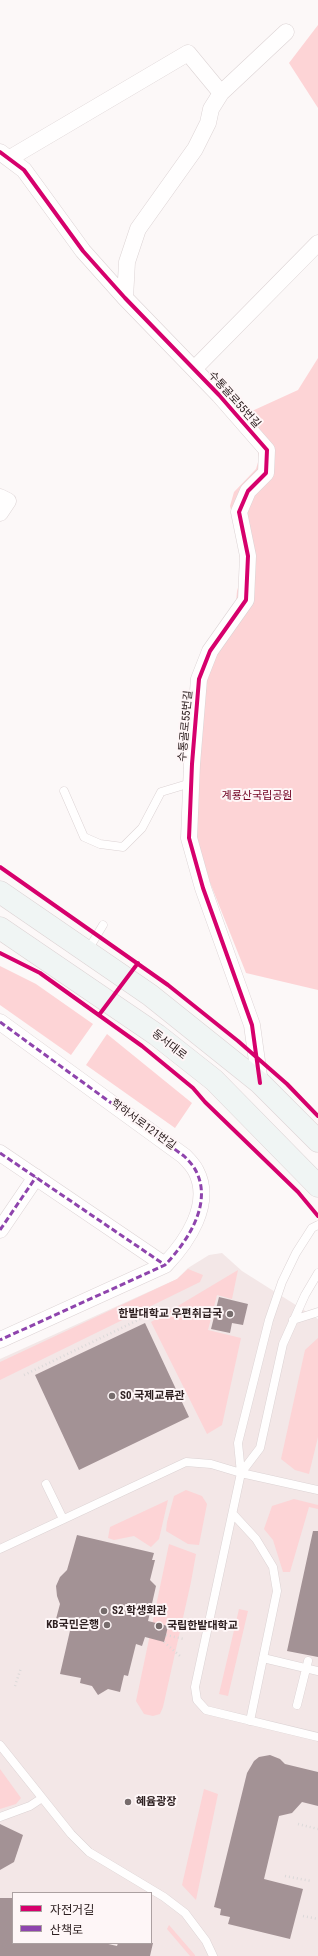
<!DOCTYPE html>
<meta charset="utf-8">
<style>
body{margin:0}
#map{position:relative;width:318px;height:1956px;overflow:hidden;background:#fcf8f8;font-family:"Roboto Condensed","Noto Sans KR",sans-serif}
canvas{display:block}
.legend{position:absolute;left:12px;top:1892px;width:140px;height:52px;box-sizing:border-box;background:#fef6f7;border:1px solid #aba0a1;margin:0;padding:5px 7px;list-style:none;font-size:12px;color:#2e2021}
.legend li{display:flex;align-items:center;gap:8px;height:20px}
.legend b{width:20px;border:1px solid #aba0a1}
</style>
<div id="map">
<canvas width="318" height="1956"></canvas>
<ul class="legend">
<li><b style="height:5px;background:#d6006c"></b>자전거길</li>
<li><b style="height:5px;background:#8e44ad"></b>산책로</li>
</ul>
</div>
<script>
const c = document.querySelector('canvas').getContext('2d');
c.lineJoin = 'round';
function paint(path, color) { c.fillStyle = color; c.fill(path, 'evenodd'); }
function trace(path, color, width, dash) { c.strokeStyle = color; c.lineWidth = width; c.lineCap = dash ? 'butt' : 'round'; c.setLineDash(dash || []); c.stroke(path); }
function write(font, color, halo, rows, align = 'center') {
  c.font = font + ' "Roboto Condensed","Noto Sans KR",sans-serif'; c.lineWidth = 4; c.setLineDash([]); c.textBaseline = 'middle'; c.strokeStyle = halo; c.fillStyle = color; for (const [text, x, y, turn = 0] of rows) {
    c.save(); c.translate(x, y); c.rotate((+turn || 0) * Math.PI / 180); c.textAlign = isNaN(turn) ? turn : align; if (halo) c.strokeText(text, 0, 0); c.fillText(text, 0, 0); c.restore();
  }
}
const built = new Path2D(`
 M 222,1253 L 242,1271 L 318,1319 L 318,1956 L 0,1956 L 0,1359 L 177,1279 L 188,1268 L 209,1255 ZM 13,1893 L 151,1893 L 151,1943 L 13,1943 Z`);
const green = new Path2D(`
 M 318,25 L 318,108 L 289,63 Z
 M 318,358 L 318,990 L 246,973 L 205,870 L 195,836 L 204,680 L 215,651 L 234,626 L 237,591 L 241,577 L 239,542 L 230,506 L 234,492 L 256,469 L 259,459 L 257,445 L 240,422 L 252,411 L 298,390 Z
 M 0,966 L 36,984 L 93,1024 L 71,1055 L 0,1005 Z
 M 107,1034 L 192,1103 L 175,1128 L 86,1065 Z
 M 188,1269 L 203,1275 L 200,1282 L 0,1380 L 0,1362 L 177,1279 Z
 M 238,1270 L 232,1299 L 217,1295 L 208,1330 L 241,1338 L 222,1425 L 207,1434 L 151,1322 Z
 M 318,1338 L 318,1437 L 309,1474 L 295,1470 L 281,1459 L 305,1350 Z
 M 186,1490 L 202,1496 L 207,1504 L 199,1545 L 188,1544 L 166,1531 L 167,1522 L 174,1496 Z
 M 294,1499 L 318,1505 L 318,1509 L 309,1507 L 290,1572 L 283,1572 L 273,1540 L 264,1529 L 272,1506 Z
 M 168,1500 L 159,1539 L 151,1547 L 134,1536 L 114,1540 L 108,1538 L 110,1527 Z
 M 169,1544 L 196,1554 L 191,1582 L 163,1707 L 160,1714 L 153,1716 L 144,1714 L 136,1701 Z
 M 239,1609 L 248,1611 L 228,1696 L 219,1694 Z
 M 0,1769 L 21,1798 L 16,1804 L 0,1809 Z
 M 204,1789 L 218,1794 L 196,1900 L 182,1885 Z
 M 169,1925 L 195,1955 L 195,1956 L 190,1956 L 167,1929 Z`);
const building = new Path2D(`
 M 219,1297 L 248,1304 L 243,1325 L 232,1323 L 230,1333 L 211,1329 Z
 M 145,1323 L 189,1417 L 79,1470 L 35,1375 Z
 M 313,1531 L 318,1531 L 318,1657 L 287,1651 Z
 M 77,1535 L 154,1553 L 152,1560 L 155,1560 L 150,1580 L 156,1586 L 148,1621 L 168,1626 L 166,1635 L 164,1642 L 145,1637 L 142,1646 L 136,1644 L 128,1676 L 124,1675 L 120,1692 L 108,1689 L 98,1695 L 92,1686 L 80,1683 L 81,1678 L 60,1674 L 72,1622 L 56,1619 L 60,1604 L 57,1596 L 56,1586 L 60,1577 L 67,1570 Z
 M 270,1755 L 280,1759 L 285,1764 L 318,1772 L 318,1806 L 302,1802 L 292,1813 L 279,1816 L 264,1879 L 303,1889 L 290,1939 L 228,1924 L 230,1917 L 220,1915 L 221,1909 L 214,1907 L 247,1773 L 254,1761 L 259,1757 Z
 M 0,1824 L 23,1835 L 14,1862 L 0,1870 Z
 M 0,1898 L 13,1898 L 13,1943 L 104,1943 L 117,1946 L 118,1943 L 153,1943 L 150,1956 L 0,1956 Z`);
const path = new Path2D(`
 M 24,1375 L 140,1319
 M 168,1626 L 188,1621
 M 166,1635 L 184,1639
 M 164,1642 L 180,1656
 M 15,1686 L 21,1668
 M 298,1824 L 318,1829
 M 285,1876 L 311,1881
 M 303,1916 L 318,1919`);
const lane = new Path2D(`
 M 64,791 L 84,837 L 100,844 L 123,847 L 142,828 L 161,792 L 191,783
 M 88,950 L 103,925
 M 318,1225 L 312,1228 L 296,1253 L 282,1282 L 269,1320 L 238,1443 L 241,1473 L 195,1687 L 197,1700 L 206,1710 L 318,1737
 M 293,1320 L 318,1312
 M 241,1473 L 260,1448 L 283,1344 L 305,1295 L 318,1273
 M 46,1484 L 63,1519
 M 233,1514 L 256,1539 L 273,1567 L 277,1591 L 250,1721
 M 0,1549 L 186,1462 L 211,1464 L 241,1473 L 318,1490
 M 263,1658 L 318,1671
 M 297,1705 L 308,1661
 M 0,1745 L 71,1834 L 89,1852 L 164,1897 L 185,1913 L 206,1941 L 213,1956
 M 0,1817 L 30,1806 L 42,1798`);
const street = new Path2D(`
 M 0,152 L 24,170 L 83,251 L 125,298 L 219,395 L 267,450 L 266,473 L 248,491 L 239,512 L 248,556 L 246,600 L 210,651 L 199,679 L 192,764 L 189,838 L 203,888 L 252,1025 L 260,1083
 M 10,158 L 188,53 L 221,93
 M 125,298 L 127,262 L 138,229 L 195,149 L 208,123 L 211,109 L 221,93 L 286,32
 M 194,369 L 318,243
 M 0,497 L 8,501 L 0,513
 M 0,1022 L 184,1156 C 188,1160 193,1165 196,1171 C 213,1204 187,1242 165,1265 L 0,1340
 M 0,1153 L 165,1265
 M 0,1230 L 36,1177`);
const secondary = new Path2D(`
 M 0,892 L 150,995 L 260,1083 L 318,1141
 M 0,928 L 157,1035 L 214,1080 L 318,1186`);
const quiet = new Path2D(`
 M 0,1022 L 184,1156 C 188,1160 193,1165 196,1171 C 213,1204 187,1242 165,1265 L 0,1340
 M 0,1153 L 165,1265
 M 0,1230 L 36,1177`);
const cycleway = new Path2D(`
 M 0,152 L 24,170 L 83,251 L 125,298 L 219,395 L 267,450 L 266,473 L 248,491 L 239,512 L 248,556 L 246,600 L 210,651 L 199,679 L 192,764 L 189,838 L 203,888 L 252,1025 L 260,1083
 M 0,867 L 168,985 L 238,1041 L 287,1084 L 318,1116
 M 0,953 L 40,973 L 142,1046 L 193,1088 L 205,1102 L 298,1192 L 318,1216
 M 99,1015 L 138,963`);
const markers = [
 [230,1314,4,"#766c6c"],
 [112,1396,4,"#766c6c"],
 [104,1611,4,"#766c6c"],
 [107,1625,4,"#766c6c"],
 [159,1626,4,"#766c6c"],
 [128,1802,4,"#766c6c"]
];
const streetNames = [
 ["수통골로55번길",234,400,48],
 ["수통골로55번길",186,726,-85],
 ["동서대로",169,1045,38],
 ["학하서로121번길",143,1125,36]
];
const parkNames = [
 ["계룡산국립공원",257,796]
];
const poiNames = [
 ["한밭대학교 우편취급국",222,1314,"right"],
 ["S0 국제교류관",120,1396],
 ["S2 학생회관",112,1611],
 ["KB국민은행",99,1625,"right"],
 ["국립한밭대학교",167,1626],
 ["혜윰광장",136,1802]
];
paint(built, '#f3e7e7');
paint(green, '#fdd4d6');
paint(building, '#a39295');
trace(lane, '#dcd3d4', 9);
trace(street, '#dcd3d4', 17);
trace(secondary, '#dcd3d4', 23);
trace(path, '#dbd9d9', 2.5, [1, 3]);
trace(lane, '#fffefe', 8);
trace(street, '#fffefe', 16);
trace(secondary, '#f0f5f4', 22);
trace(quiet, '#8e44ad', 3, [6, 3]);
trace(cycleway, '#d6006c', 4);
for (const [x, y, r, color] of markers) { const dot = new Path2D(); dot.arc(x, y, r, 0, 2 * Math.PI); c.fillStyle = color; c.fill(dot); trace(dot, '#fef6f7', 1.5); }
write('11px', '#2e2021', '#fef6f7', streetNames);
write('11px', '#700021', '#fef6f7', parkNames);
write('bold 11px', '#2e2021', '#fef6f7', poiNames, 'left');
</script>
